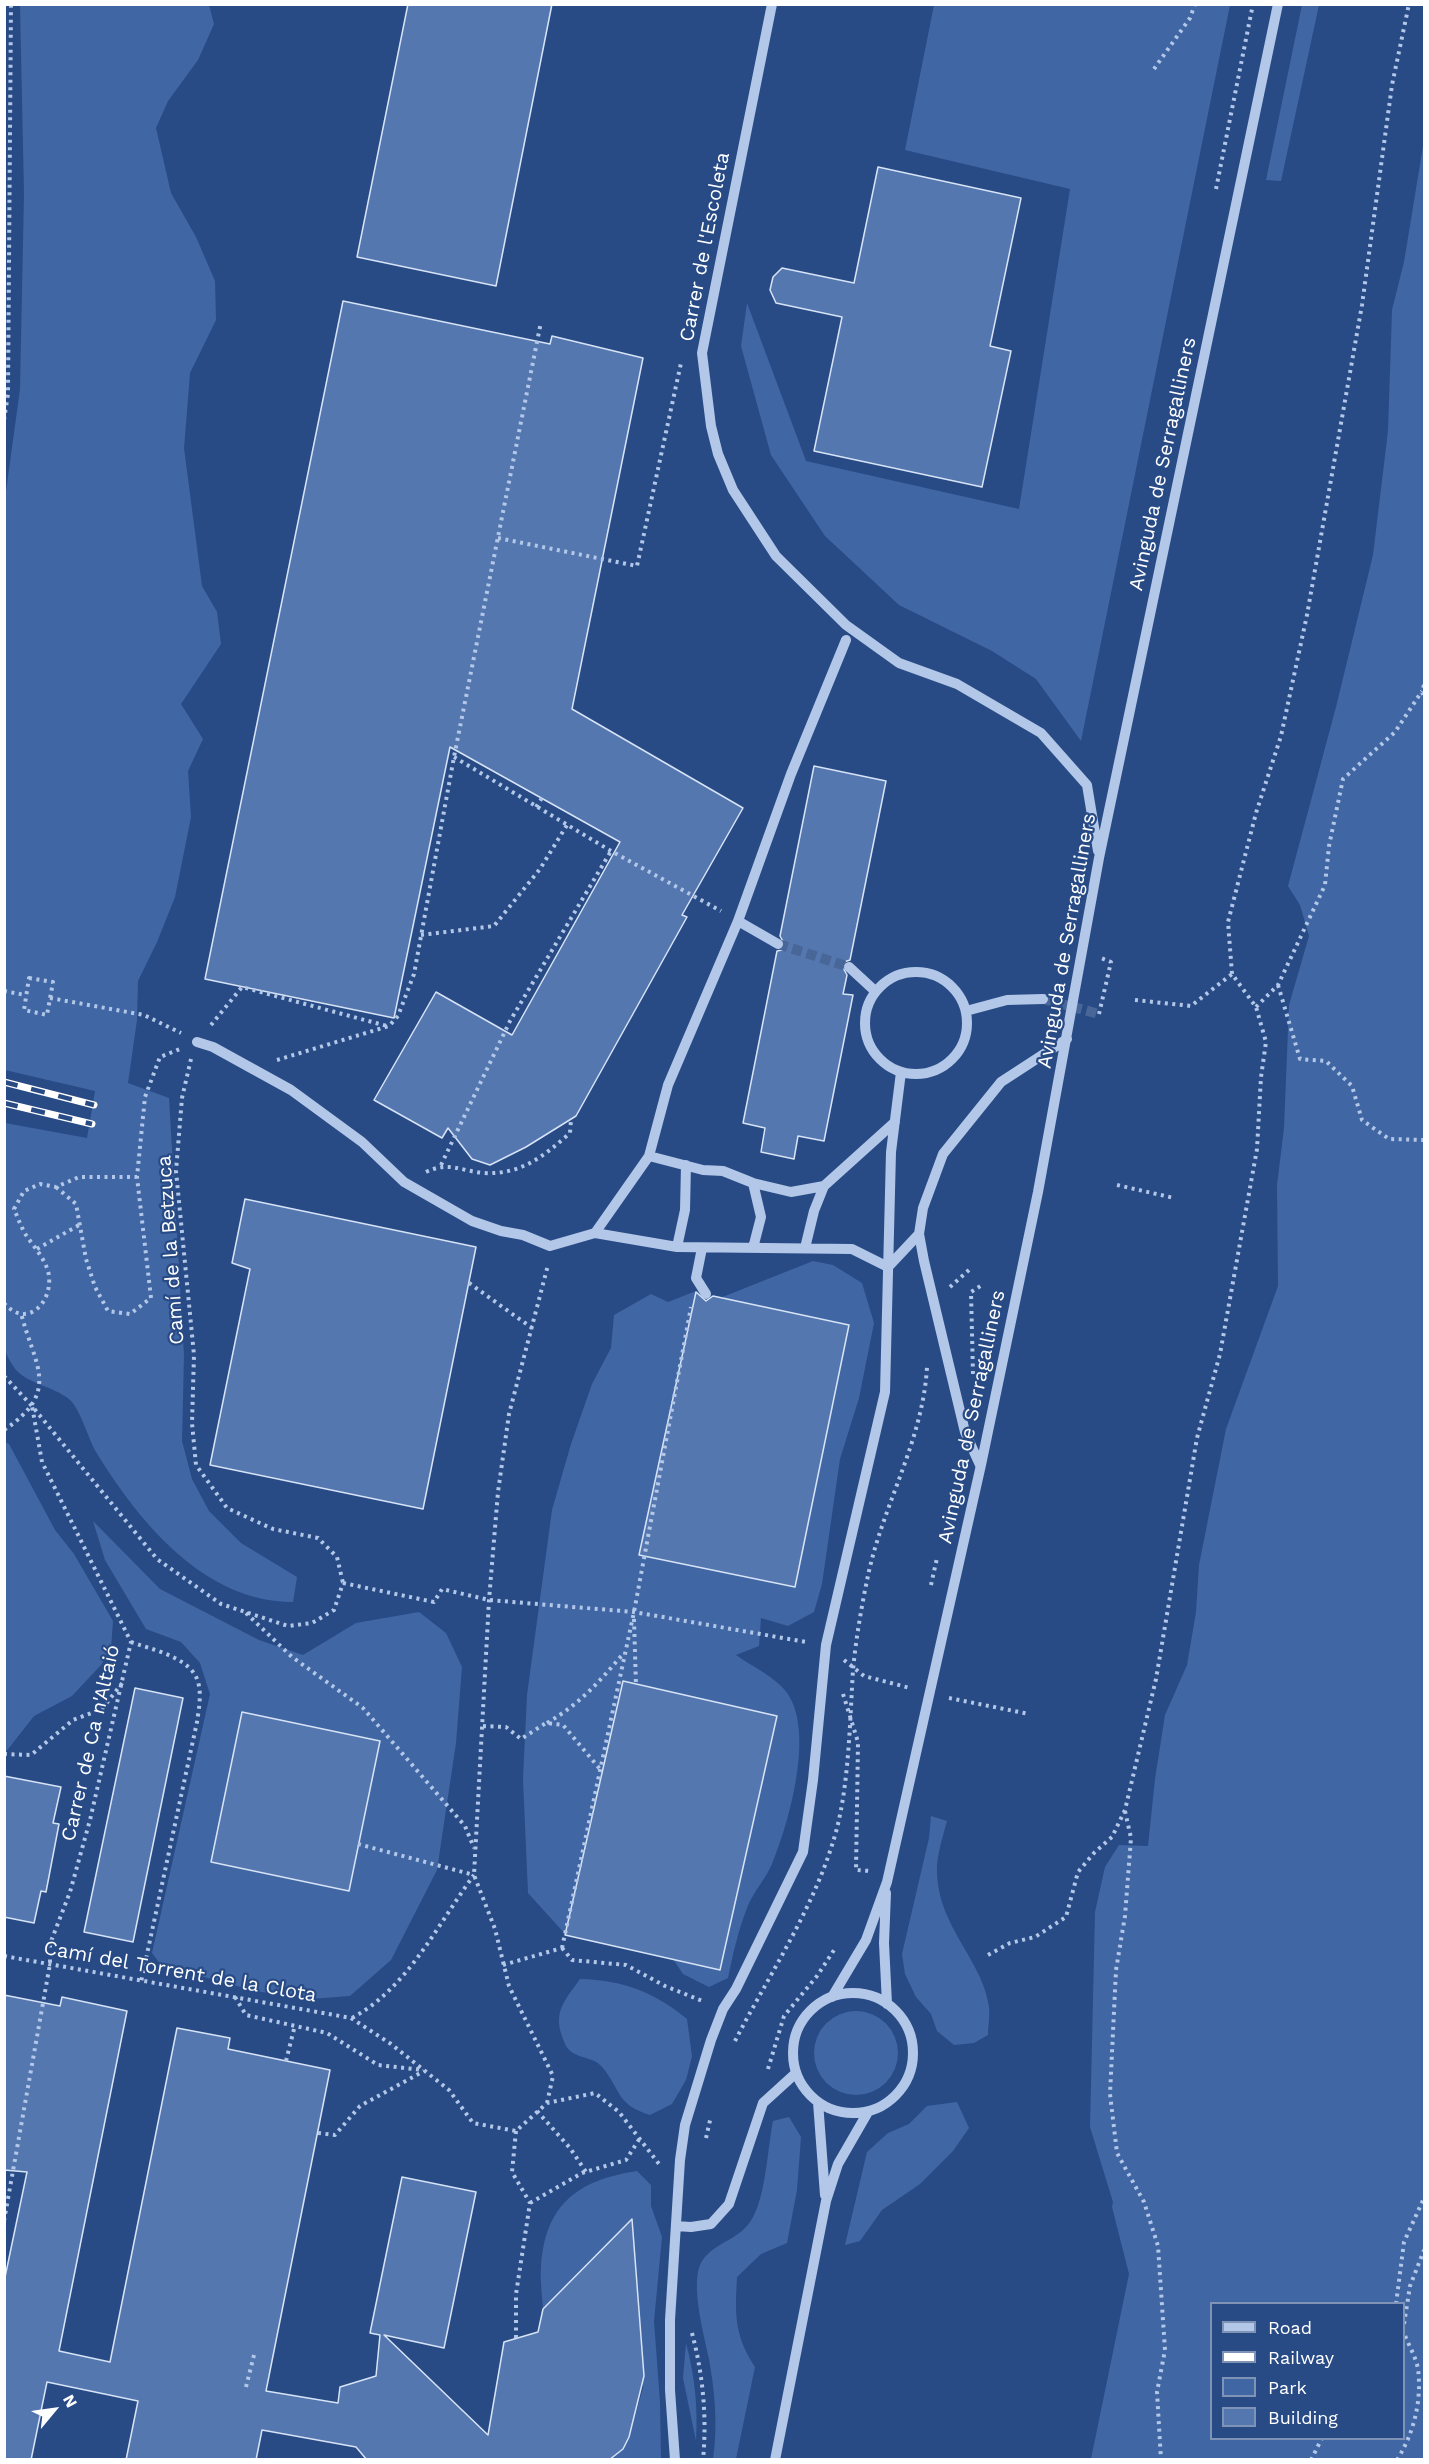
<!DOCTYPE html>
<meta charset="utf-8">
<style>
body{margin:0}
#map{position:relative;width:1429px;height:2464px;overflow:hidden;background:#284b86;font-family:"Work Sans",sans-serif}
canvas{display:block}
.frame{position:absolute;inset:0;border:6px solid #fff;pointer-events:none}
.legend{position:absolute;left:1210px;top:2302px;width:195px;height:138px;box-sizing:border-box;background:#284b86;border:2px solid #7e93b6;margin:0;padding:8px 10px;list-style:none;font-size:18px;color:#fff}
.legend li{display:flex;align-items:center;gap:12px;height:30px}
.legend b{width:30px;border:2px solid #7e93b6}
.north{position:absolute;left:24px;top:2380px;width:60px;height:60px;-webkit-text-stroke:4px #284b86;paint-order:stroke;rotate:61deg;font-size:16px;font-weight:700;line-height:24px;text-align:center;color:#fff}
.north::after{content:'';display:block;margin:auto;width:21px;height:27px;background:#fff;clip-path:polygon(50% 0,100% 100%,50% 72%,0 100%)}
</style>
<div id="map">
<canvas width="1429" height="2464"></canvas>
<div class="frame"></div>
<ul class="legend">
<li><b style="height:8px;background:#b3c7e8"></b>Road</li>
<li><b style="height:8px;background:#fff"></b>Railway</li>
<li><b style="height:16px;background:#4066a4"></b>Park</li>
<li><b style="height:16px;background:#5577af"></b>Building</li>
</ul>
<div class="north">N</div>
</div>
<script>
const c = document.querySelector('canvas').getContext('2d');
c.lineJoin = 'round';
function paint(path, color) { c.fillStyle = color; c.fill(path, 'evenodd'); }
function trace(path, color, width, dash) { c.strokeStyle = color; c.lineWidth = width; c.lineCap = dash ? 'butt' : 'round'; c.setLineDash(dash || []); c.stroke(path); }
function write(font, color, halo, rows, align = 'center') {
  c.font = font + ' "Work Sans",sans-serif'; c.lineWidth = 4.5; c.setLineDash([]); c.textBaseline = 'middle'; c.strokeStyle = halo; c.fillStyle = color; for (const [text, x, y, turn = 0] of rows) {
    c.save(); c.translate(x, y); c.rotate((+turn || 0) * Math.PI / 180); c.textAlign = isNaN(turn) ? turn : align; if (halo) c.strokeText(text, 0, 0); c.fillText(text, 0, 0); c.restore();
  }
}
const green = new Path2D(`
 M 20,5 L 209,5 L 214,24 L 198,60 L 168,101 L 156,128 L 171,193 L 196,237 L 215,281 L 216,320 L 190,373 L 184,448 L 202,586 L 217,612 L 221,644 L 181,704 L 203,739 L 188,771 L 191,817 L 175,897 L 157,942 L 138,981 L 137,1020 L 128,1083 L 169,1098 L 184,1355 L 182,1441 L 192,1479 L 209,1511 L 241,1543 L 297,1577 L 293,1602 C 204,1602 139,1522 96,1452 C 88,1438 80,1408 69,1399 C 54,1387 30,1384 17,1371 C 12,1366 8,1357 5,1351 L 5,1123 L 87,1138 L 95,1091 L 5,1070 L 4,506 L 20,389 L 24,193 Z
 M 934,5 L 1230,5 L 1081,741 L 1036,679 L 992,651 L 899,605 L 825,536 L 771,455 L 741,346 L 747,303 L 806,461 L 1019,509 L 1070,189 L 905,150 Z
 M 1302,5 L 1319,5 L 1281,181 L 1266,180 Z
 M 1424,140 L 1424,2459 L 1091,2459 L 1129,2274 L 1112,2207 L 1113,2202 L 1090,2127 L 1091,2085 L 1095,1912 L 1105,1867 L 1119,1845 L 1148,1846 L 1155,1779 L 1165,1715 L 1187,1665 L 1196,1612 L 1199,1565 L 1226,1429 L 1278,1286 L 1277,1185 L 1284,1128 L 1289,1005 L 1309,936 L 1300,905 L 1288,886 L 1336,707 L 1373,555 L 1388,431 L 1392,310 L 1404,262 ZM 1212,2304 L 1404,2304 L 1404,2438 L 1212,2438 Z
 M 813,1261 L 833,1265 L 862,1283 L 874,1323 L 859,1398 L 840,1459 L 822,1584 L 814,1612 L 788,1626 L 761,1618 L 759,1646 L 736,1655 C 750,1665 769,1674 781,1686 C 819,1721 789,1823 772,1864 C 765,1880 753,1892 747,1908 C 738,1931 733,1954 728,1978 L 709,1987 L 683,1974 L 673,1959 L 566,1935 L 528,1893 L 523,1779 L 527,1695 L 552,1510 L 571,1444 L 592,1384 L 611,1348 L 614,1315 L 651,1294 L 668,1302 L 696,1291 L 720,1298 Z
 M 5,1442 L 9,1444 L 55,1530 L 74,1554 L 113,1621 L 111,1649 L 101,1665 L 72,1696 L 34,1716 L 5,1753 Z
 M 93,1521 L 160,1589 L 259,1640 L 303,1655 L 356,1623 L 419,1612 L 446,1633 L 462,1667 L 456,1743 L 437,1870 L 391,1960 L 350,1996 L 310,1999 L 255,1991 L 161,1965 L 152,1953 L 210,1694 L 200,1663 L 181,1642 L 146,1629 L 105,1560 Z
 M 931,1816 L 947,1821 C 943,1836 938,1851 937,1866 C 935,1925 983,1959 989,2007 C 990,2016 988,2026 988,2035 L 974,2043 L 954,2045 L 937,2031 L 931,2014 L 916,1997 L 905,1974 L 902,1954 L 929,1838 Z
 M 580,1979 C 623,1980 654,1992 687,2019 L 692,2056 L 686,2080 L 672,2104 L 650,2115 C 616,2104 622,2092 603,2068 C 595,2058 585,2059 575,2054 C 567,2050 565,2045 562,2036 C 553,2011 566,1999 580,1979 Z
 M814 2053a42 42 0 1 1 84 0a42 42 0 1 1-84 0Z
 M 957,2102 L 969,2128 L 953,2151 L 920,2184 L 882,2210 L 860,2241 L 845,2245 L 867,2152 L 888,2133 L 909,2124 L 927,2106 Z
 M 789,2117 L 801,2137 L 797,2190 L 787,2243 L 761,2254 L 737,2277 C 735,2314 734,2335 755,2367 L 736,2459 L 713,2459 C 718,2426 715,2393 709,2359 C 704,2335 692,2291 699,2268 C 706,2246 733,2242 747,2226 C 766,2205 767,2150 773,2121 Z
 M 637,2171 L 651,2185 L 651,2206 L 662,2237 L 654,2321 L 660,2402 L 661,2459 L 609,2459 L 623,2449 L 629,2437 L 643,2388 L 632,2219 L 543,2309 C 542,2295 540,2280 541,2267 C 545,2204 578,2180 637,2171 Z
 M 686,2343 C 695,2377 698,2407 696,2441 L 683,2378 Z`);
const building = new Path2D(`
 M 408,4 L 552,4 L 496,286 L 357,257 Z
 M 878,167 L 1021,198 L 990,346 L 1011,351 L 982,487 L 814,451 L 842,317 L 776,303 L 770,290 L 773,277 L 782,268 L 854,283 Z
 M 343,301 L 550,344 L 552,336 L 643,358 L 572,709 L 743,808 L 682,915 L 687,917 L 576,1116 L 526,1147 L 490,1165 L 472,1159 L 448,1128 L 442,1138 L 374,1100 L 436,992 L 512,1035 L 620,842 L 450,747 L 394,1018 L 205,979 Z
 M 814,766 L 886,781 L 850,960 L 844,962 L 842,966 L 847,975 L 843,994 L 853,995 L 824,1141 L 798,1136 L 794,1159 L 761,1152 L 765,1128 L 743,1123 L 777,951 L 782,950 L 785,945 L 780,936 Z
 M 245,1199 L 476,1247 L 423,1509 L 210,1465 L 250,1269 L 232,1263 Z
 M 696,1292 L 706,1301 L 713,1296 L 849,1325 L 795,1587 L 639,1555 Z
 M 623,1681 L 777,1716 L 720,1970 L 565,1935 Z
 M 135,1688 L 183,1698 L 133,1942 L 84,1932 Z
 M 242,1712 L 380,1741 L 349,1891 L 211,1862 Z
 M 4,1776 L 61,1787 L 53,1823 L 59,1824 L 46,1892 L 41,1891 L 34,1923 L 4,1917 Z
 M 4,1995 L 60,2006 L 62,1997 L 127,2011 L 59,2351 L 110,2362 L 177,2028 L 230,2038 L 228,2049 L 330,2070 L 266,2391 L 338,2403 L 340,2387 L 376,2376 L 380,2335 L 370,2333 L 402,2177 L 476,2192 L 444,2348 L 384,2335 L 488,2435 L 504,2342 L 538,2332 L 543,2309 L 632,2219 L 644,2376 L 629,2437 L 623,2449 L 609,2460 L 367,2460 L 356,2447 L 262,2430 L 256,2460 L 126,2460 L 138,2401 L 47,2382 L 31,2460 L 4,2460 L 4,2282 L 27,2172 L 4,2170 Z`);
const minorTunnel = new Path2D(`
 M 778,944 L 849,967
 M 1043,999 L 1099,1014`);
const path = new Path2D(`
 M 1154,69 L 1190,18 L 1195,4
 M 1216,189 L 1253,4
 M 4,420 L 8,394 L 11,4
 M 498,538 L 637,566 L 681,363
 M 1424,685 L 1422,691 L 1424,699
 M 454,757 L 611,851 L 721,911
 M 536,807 L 542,798
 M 421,935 L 494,926 L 540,869 L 567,825
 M 29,978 L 53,982 L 47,1015 L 24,1010 Z
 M 1278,985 L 1300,1059 L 1326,1061 L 1352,1086 L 1362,1120 L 1389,1139 L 1424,1140
 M 4,991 L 25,995
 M 50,998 L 144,1015 L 181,1033
 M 1135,1000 L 1191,1006 L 1232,974
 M 1256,1007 L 1278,985 L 1325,885 L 1329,846 L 1343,779 L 1395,732 L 1422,691
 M 1099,1014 L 1111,962 L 1101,958
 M 211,1025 L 242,987 L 387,1026
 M 191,1059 L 182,1098 L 176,1171 L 194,1355 L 192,1423 L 196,1465 L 227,1508 L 273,1529 L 318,1538 L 337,1557 L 343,1583
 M 277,1060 L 389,1026 L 398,1016 L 414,974 L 454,757 L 541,322
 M 441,1165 L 510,1021 L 611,851
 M 426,1172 C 449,1161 460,1171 484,1173 C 521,1175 544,1156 570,1133 L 571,1119
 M 1117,1185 L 1174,1198
 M 56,1187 L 76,1204 L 86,1259 L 95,1287 L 108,1311 L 130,1314 L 151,1298 L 137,1177 L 145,1097 L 160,1057 L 180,1049
 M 37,1249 L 79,1225
 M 469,1283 L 532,1328
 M 950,1287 L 970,1269
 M 4,1303 C 26,1329 52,1304 49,1276 C 47,1261 34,1247 26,1235 C 21,1227 18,1218 14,1209 L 24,1191 L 40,1184 L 56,1187 L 79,1177 L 137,1177
 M 973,1374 L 971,1292 L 982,1285
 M 4,1376 L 32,1406 L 157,1559 L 221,1604 L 288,1626 L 312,1623 L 334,1610 L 343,1583
 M 4,1430 C 62,1391 34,1365 21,1313
 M 343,1583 L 434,1602 L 442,1589 L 489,1600 L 634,1612 L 806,1642
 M 931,1585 L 937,1558
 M 246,1613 L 292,1657 L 363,1708 L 465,1826 L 474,1848
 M 634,1619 L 636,1686
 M 131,1642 C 150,1649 184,1656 195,1675 C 203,1688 199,1708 197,1722 L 141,1982
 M 844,1660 L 864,1676 L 910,1688
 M 843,1694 L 858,1742 L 856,1870 L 870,1871
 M 949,1698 L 1029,1714
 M 547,1723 C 581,1703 598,1683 623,1654
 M 483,1726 L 506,1727 L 521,1739 L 546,1723 L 563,1725 L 600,1769
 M 4,1754 L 31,1755 L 73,1720 L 102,1709 L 123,1682
 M 1125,1811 L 1131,1838 L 1125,1916 L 1116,1970 L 1110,2094 L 1117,2153 L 1144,2202 L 1158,2246 L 1165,2350 L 1157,2392 L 1161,2460
 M 358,1844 L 474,1875
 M 562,1948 L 634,1612 L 691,1307
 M 562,1948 L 572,1960 L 626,1965 L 665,1986 L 705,2002
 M 988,1955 L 1010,1943 L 1035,1937 L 1066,1917 L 1078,1872 L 1094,1853 L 1112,1837 L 1125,1810 L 1156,1679 L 1197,1438 L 1220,1354 L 1257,1149 L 1261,1077 L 1266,1042 L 1256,1007 L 1232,974 L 1228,922 L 1256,813 L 1281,736 L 1307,615 L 1362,305 L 1392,85 L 1409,4
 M 4,1956 L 351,2018 L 391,2044 L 449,2090 L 473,2123 L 516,2131 L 547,2103 L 595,2093 L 619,2112 L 659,2164
 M 503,1965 L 562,1948
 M 235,1997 L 246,2015 L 327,2033 L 378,2065 L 423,2070
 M 352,2018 C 408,1988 437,1925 474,1875
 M 735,2041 C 771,1971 817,1904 837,1828 C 849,1781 850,1719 853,1670 C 856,1638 862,1603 869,1571 C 885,1501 923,1439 927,1367
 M 286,2061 L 295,2025
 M 768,2069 L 784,2016 L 817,1976 L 836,1947
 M 547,2103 L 553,2076 L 509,1986 L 495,1929 L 474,1875 L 489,1600 L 498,1492 L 509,1414 L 548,1265
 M 537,2111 L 570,2148 L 586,2172
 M 516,2131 L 512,2172 L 530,2203 L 516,2294 L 516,2338
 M 318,2133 L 335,2135 L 360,2106 L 424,2071
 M 706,2138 L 711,2116
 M 530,2203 L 582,2173 L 626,2160 L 640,2138
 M 4,2221 L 50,1964 L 50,1944 L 70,1892 L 90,1820 L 131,1642 L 42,1462 L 32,1406
 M 1396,2304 L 1404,2242 L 1424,2198
 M 1404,2324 L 1410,2286 L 1424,2250
 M 692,2333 C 703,2375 707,2416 703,2460
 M 246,2387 L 254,2355
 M 1311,2460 L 1322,2438
 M 1397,2460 C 1414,2433 1422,2400 1418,2369 C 1416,2357 1408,2344 1404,2333`);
const minor = new Path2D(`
 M 772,4 L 702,353 L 711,426 L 718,454 L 733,490 L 776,556 L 846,625 L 899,663 L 957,684 L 1041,733 L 1087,785 L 1098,851
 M 738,921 L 778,944
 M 849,967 L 875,991
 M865 1023a51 51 0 1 1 102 0a51 51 0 1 1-102 0Z
 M 966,1011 L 1007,1000 L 1043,999
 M 197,1042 L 213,1047 L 291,1090 L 362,1142 L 404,1182 L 472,1221 L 501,1231 L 523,1235 L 550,1246 L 595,1233 L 677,1247 L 852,1249 L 888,1267
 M 649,1156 L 703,1170 L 723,1171 L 753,1183 L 791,1192 L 824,1186
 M 753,1183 L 761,1217 L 753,1248
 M 595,1233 L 649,1156 L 668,1085 L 738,921 L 791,774 L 846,640
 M 677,1247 L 685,1210 L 686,1165
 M 702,1248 L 696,1278 L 706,1294
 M 805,1248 L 814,1211 L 824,1186 L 895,1122
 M 888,1267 L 919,1234
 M 980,1465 L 965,1432 L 924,1261 L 919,1234 L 923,1208 L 943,1154 L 1001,1082 L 1067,1039
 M 886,1893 L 884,1943 L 887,2004
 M793 2053a60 60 0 1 1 120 0a60 60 0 1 1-120 0Z
 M 832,1997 L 866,1940 L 887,1882 L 981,1465 L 1038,1192 L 1099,858 L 1278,4
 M 818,2102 L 825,2195
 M 676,2226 L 691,2227 L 711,2224 L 729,2204 L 763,2103 L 796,2073
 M 675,2460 L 670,2390 L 670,2320 L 680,2160 L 685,2125 L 711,2040 L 723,2009 L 736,1989 L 803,1852 L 813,1780 L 826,1645 L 885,1392 L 891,1152 L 901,1072
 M 775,2460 L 826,2201 L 838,2164 L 868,2112`);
const rail = new Path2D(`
 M 4,1082 L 94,1105
 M 4,1103 L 92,1124`);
const streetNames = [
 ["Carrer de l'Escoleta",705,247,-79],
 ["Avinguda de Serragalliners",1163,464,-78],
 ["Avinguda de Serragalliners",1067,941,-80],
 ["Camí de la Betzuca",171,1250,-94],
 ["Avinguda de Serragalliners",972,1417,-78],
 ["Carrer de Ca n'Altaió",91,1743,-77],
 ["Camí del Torrent de la Clota",180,1972,10]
];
paint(green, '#4066a4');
paint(building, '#5577af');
trace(building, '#d7e3f6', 1.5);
trace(minorTunnel, '#486698', 10, [10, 5]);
trace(path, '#b3c7e8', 4, [3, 4.5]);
trace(minor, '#b3c7e8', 10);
trace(rail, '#fff', 7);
trace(rail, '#284b86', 4.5, [14]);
write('20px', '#fff', '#284b86', streetNames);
</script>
